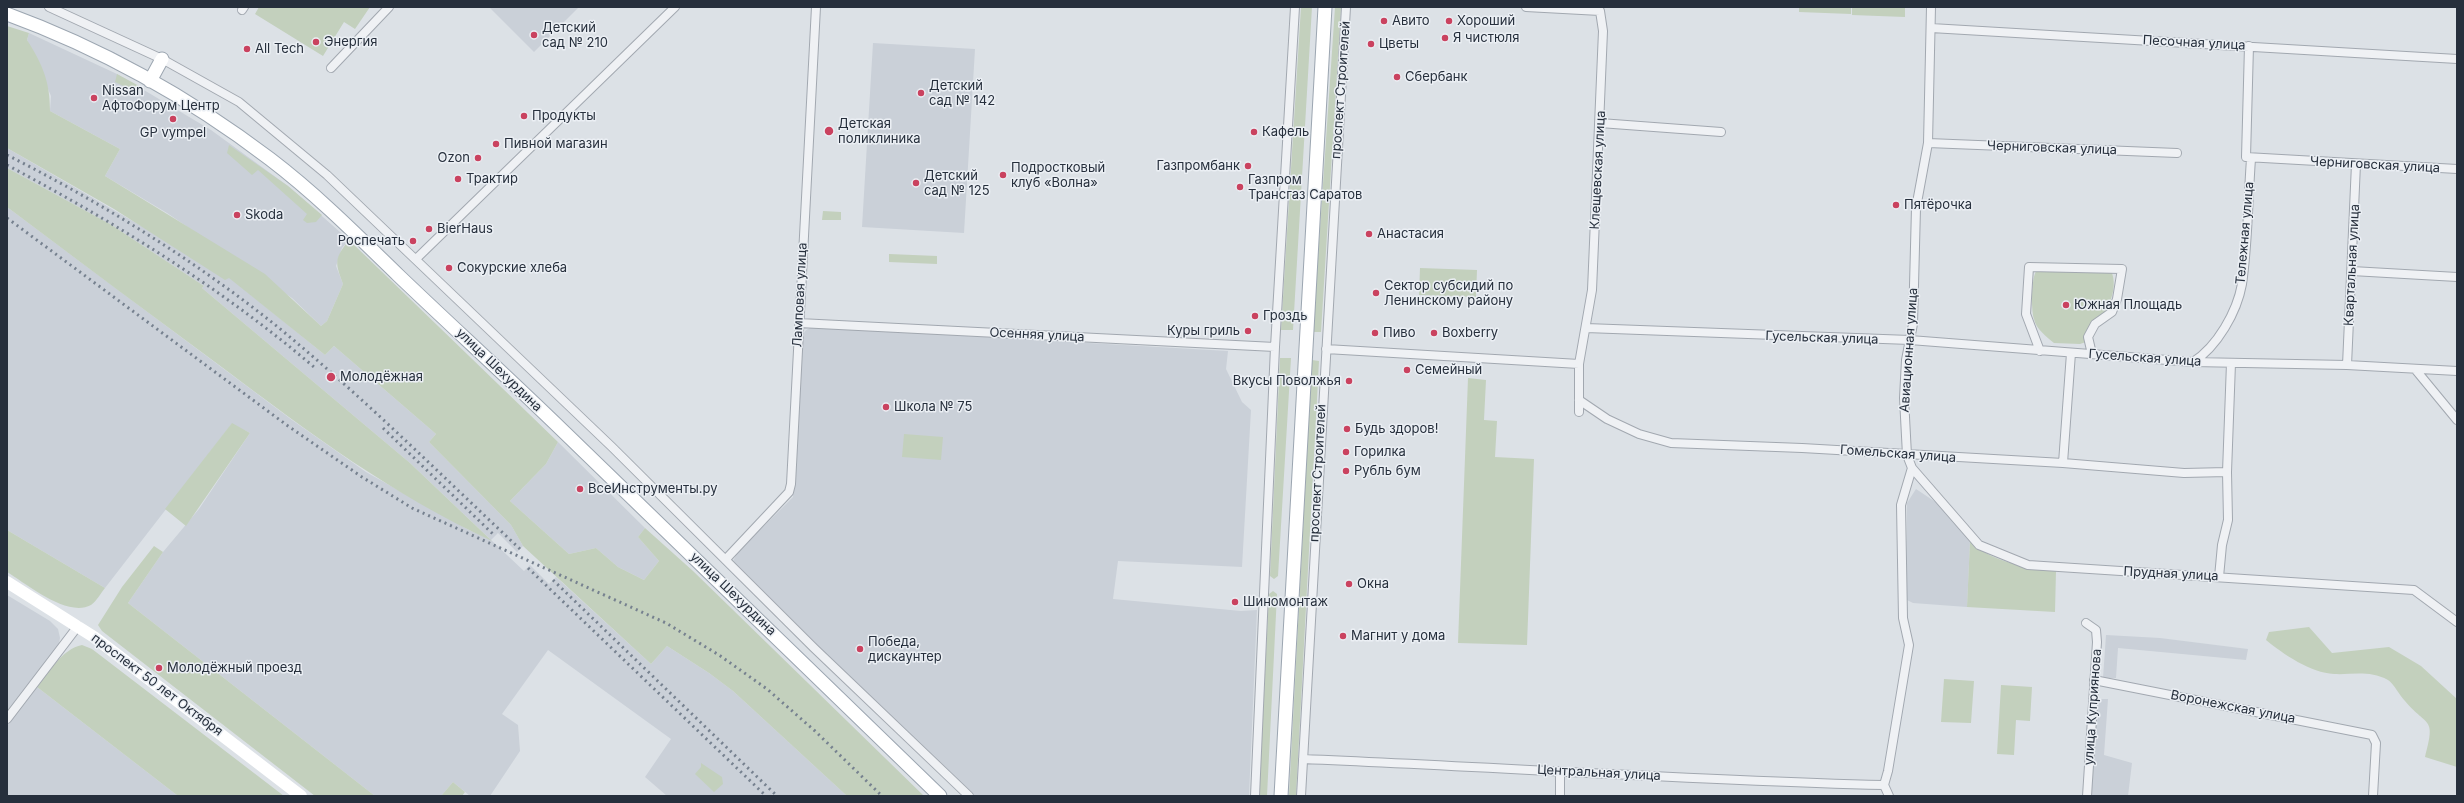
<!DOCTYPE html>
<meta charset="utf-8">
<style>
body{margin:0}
#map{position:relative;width:2464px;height:803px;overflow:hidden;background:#dce1e6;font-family:Inter,sans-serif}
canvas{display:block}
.frame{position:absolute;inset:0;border:8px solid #262f3c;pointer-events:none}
</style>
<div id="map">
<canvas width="2464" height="803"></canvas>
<div class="frame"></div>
</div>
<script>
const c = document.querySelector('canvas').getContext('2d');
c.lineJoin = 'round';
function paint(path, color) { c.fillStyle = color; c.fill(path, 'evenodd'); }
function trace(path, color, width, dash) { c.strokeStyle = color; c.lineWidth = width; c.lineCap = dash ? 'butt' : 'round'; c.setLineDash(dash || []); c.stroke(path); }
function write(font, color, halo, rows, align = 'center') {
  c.font = font + ' Inter,sans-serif'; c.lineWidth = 3; c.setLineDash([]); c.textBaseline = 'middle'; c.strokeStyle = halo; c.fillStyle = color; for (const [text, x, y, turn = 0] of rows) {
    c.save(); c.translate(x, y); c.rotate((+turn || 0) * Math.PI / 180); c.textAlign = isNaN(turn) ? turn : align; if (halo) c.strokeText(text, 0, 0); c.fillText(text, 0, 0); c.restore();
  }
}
const built = new Path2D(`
 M 489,7 L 579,7 L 534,52 Z
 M 29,33 L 117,74 L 211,130 L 288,186 L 349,240 L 342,248 L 336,266 L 343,284 L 327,321 L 321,326 L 292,298 L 167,213 L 105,176 L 120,149 L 50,111 L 51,96 L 27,40 Z
 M 873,43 L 975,49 L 964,233 L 862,227 Z
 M 7,148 L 229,277 L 325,355 L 334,346 L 436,434 L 429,442 L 511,525 L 523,546 L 517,552 L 498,533 L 491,540 L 524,571 L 530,565 L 549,584 L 556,577 L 651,664 L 667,646 L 709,673 L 733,691 L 847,796 L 667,796 L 645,777 L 671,739 L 548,650 L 502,714 L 518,725 L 520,751 L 490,796 L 470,796 L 453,782 L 441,796 L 375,796 L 128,603 L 163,552 L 199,509 L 250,433 L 232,424 L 105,588 L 7,530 L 7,207 L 292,420 L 366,472 L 469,530 L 490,539 L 410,463 L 202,288 L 204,286 L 110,224 L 7,168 Z
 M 811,327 L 1228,351 L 1226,369 L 1242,402 L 1251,410 L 1242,567 L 1118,561 L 1113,599 L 1241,611 L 1257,610 L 1249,796 L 975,796 L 736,569 L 733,561 L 738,552 L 793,497 L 802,337 L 805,331 Z
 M 558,442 L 645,528 L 638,537 L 659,561 L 644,580 L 618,567 L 596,548 L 569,554 L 510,501 L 546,464 Z
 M 1916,489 L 1937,503 L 1970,541 L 1967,607 L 1913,603 L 1907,600 L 1907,503 Z
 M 7,595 L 50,621 L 58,629 L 60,638 L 58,648 L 7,713 Z
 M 2106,635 L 2160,638 L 2248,649 L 2246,660 L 2118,648 L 2116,678 L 2103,678 Z
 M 37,687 L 178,796 L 7,796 L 7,726 Z
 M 2098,699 L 2108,699 L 2104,755 L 2132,763 L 2128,796 L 2090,796 Z`);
const green = new Path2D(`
 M 259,7 L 370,7 L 355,29 L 344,22 L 323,56 L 255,14 Z
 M 1301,7 L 1312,7 L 1293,330 L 1281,330 Z
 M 1335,7 L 1341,7 L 1321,332 L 1313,332 Z
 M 1799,7 L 1851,7 L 1851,14 L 1799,12 Z
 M 1852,7 L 1905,7 L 1905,17 L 1852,15 Z
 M 7,26 L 29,33 L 27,40 C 43,65 50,82 50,111 L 120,149 L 105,176 L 265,274 L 321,326 L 327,321 L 343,284 C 335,262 334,259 349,240 L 558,442 L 546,464 L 510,501 L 569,554 L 596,548 L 618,567 L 644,580 L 659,561 L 638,537 L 645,528 L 693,571 L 924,796 L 847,796 L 733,691 L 709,673 L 667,646 L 651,664 L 523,546 L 511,525 L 429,442 L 436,434 L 334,346 L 325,355 L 229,278 L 225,280 L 114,209 L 7,148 Z
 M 117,74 L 141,87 L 138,93 L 115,82 Z
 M 229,145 L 288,186 L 322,215 L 316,222 L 307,223 L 303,220 L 307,214 L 258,170 L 252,175 L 227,153 Z
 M 7,168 L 110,224 L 204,286 L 202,288 L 410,463 L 492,541 C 394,496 308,432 223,368 C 151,315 79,261 7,207 Z
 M 823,211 L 841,212 L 841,220 L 822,220 Z
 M 889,254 L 937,256 L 937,264 L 889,262 Z
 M 1420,268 L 1477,270 L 1476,297 L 1419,295 Z
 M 2037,270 L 2112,273 C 2120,296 2099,321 2089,341 L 2080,344 L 2054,343 C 2047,337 2036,329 2034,319 C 2031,310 2031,276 2037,270 Z
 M 1280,358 L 1291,358 L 1278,576 L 1274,579 L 1270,576 Z
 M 1312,360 L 1319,361 L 1296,796 L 1289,796 Z
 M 1468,378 L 1486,380 L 1484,420 L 1497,421 L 1495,457 L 1534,459 L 1527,645 L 1458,643 Z
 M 232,423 L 250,433 L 186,526 L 165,509 Z
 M 904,434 L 943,437 L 941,460 L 902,457 Z
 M 7,530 L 105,588 C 101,593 96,602 91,605 C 67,618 27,584 7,572 Z
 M 1970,541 C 1991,562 2027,568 2056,571 L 2055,612 L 1967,607 Z
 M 154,546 L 163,552 L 128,603 L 375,796 L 315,796 L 102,631 L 98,625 L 122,587 Z
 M 1273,591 L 1277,594 L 1267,796 L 1259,796 L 1269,594 Z
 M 2309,627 L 2332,653 L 2389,647 L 2421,666 L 2457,699 L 2457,767 L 2425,757 C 2436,716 2428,728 2405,701 C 2400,696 2394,684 2388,680 C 2369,670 2352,675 2334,674 C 2311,673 2283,654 2266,640 L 2269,632 Z
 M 82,645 L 92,649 L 284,796 L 178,796 L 37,687 C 49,672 62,649 82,645 Z
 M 1944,679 L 1974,681 L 1971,723 L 1941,722 Z
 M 2001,685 L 2032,687 L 2030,721 L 2016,720 L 2014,755 L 1997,754 Z
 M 701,763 L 722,777 L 723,784 L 714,792 L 695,774 L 701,767 Z
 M 453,782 L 465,792 L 462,796 L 441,796 Z`);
const street = new Path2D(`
 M 49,7 L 162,59 L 239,102 L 327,175 L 612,447 L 814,648 L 969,796
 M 1526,7 L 1600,11 L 1603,31 L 1592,290 L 1579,364 L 1579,412
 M 242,10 L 244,7
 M 1931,28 L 2457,59
 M 2249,46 L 2246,157 L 2457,169
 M 331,68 L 389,7
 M 1600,123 L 1721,132
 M 1928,143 L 2177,153
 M 416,259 L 675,7
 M 2352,271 L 2457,277
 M 799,323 L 1275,347
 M 1586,328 L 1910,340 L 2193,362 L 2347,365 L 2457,371
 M 1326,349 L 1579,364
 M 2040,351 L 2026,314 L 2029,267 L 2122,269 L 2117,299 L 2112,312 L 2095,324 L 2088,337 L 2092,354
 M 2193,362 C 2217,347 2237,312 2242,284 C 2248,244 2248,199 2251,159
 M 2347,365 L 2356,164
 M 2415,369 L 2457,420
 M 1579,400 L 1607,419 L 1639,434 L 1671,443 L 1802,448 L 2063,463 L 2184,473 L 2227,472
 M 2063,463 L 2071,353
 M 1912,468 L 1979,545 L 2028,565 L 2414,590 L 2457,622
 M 726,559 L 789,492 L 791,484 L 816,7
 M 2219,577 L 2222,545 L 2228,520 L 2227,472 L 2231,363
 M 2086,623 L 2096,630 L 2097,642 L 2087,796
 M 2094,680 L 2372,735 L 2376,743 L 2373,796
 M 7,719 L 78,626
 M 1303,759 C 1496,767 1690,780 1884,785
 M 1884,785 L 1888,771 L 1909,645 L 1903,618 L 1901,505 L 1912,468 L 1907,455 L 1904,398 L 1906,360 L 1913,324 L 1916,208 L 1928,143 L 1931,7
 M 1884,785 L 1889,796
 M 1255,796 L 1275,347 L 1295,7
 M 1301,796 L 1346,7
 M 1560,796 L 1560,771`);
const secondary = new Path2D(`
 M 7,582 L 94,637 L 301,796`);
const primary = new Path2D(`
 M 7,14 C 100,48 191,99 270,159 C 316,194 357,235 398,275 C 444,319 491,362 537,406 C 672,535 806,665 940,796
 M 150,81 L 162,59
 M 1281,796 L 1325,7`);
const rail = new Path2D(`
 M 7,155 C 102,203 196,261 279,328 C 363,397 441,475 520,549
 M 7,165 C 116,223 220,287 314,367
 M 7,218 L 288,426 L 362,477 L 412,508 L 666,623 L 719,655 L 767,689 L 815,731 L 882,796
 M 383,428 L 495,536
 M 528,568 L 766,796
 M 553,580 L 777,796`);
const markers = [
 [1384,21,4,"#ca425f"],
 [1449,21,4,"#ca425f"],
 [534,35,4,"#ca425f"],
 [1445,38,4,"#ca425f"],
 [316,42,4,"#ca425f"],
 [1371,44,4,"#ca425f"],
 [247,49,4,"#ca425f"],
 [1397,77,4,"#ca425f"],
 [921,93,4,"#ca425f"],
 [94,98,4,"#ca425f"],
 [524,116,4,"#ca425f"],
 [173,119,4,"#ca425f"],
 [829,131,5,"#ca425f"],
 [1254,132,4,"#ca425f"],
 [496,144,4,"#ca425f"],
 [478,158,4,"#ca425f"],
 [1248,166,4,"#ca425f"],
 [1003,175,4,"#ca425f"],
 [458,179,4,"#ca425f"],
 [916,183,4,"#ca425f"],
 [1240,187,4,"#ca425f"],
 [1896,205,4,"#ca425f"],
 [237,215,4,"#ca425f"],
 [429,229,4,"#ca425f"],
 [1369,234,4,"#ca425f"],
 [413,241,4,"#ca425f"],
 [449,268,4,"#ca425f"],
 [1376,293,4,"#ca425f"],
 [2066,305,4,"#ca425f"],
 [1255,316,4,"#ca425f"],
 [1248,331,4,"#ca425f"],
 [1375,333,4,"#ca425f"],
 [1434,333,4,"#ca425f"],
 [1407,370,4,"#ca425f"],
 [331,377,5,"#ca425f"],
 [1349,381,4,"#ca425f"],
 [886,407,4,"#ca425f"],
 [1347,429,4,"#ca425f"],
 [1346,452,4,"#ca425f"],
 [1346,471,4,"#ca425f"],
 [580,489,4,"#ca425f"],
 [1349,584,4,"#ca425f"],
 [1235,602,4,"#ca425f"],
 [1343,636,4,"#ca425f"],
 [860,649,4,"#ca425f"],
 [159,668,4,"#ca425f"]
];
const poiNames = [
 ["Авито",1392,21],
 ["Хороший",1457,21],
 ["Детский",542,28],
 ["сад № 210",542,43],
 ["Я чистюля",1453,38],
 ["Энергия",324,42],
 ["Цветы",1379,44],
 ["All Tech",255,49],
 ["Сбербанк",1405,77],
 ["Детский",929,86],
 ["сад № 142",929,101],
 ["Nissan",102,91],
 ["АфтоФорум Центр",102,106],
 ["Продукты",532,116],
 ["Детская",838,124],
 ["поликлиника",838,139],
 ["Кафель",1262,132],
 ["GP vympel",173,133,"center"],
 ["Пивной магазин",504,144],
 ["Ozon",470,158,"right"],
 ["Газпромбанк",1240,166,"right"],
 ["Подростковый",1011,168],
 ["клуб «Волна»",1011,183],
 ["Детский",924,176],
 ["сад № 125",924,191],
 ["Трактир",466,179],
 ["Газпром",1248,180],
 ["Трансгаз Саратов",1248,195],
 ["Пятёрочка",1904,205],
 ["Skoda",245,215],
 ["BierHaus",437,229],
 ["Анастасия",1377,234],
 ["Роспечать",405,241,"right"],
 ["Сокурские хлеба",457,268],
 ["Сектор субсидий по",1384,286],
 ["Ленинскому району",1384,301],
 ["Южная Площадь",2074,305],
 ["Гроздь",1263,316],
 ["Куры гриль",1240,331,"right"],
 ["Пиво",1383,333],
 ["Boxberry",1442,333],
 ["Семейный",1415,370],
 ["Молодёжная",340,377],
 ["Вкусы Поволжья",1341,381,"right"],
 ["Школа № 75",894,407],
 ["Будь здоров!",1355,429],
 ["Горилка",1354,452],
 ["Рубль бум",1354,471],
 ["ВсеИнструменты.ру",588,489],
 ["Окна",1357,584],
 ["Шиномонтаж",1243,602],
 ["Магнит у дома",1351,636],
 ["Победа,",868,642],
 ["дискаунтер",868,657],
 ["Молодёжный проезд",167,668]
];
const streetNames = [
 ["Песочная улица",2194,43,3],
 ["проспект Строителей",1341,90,-86],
 ["Черниговская улица",2052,148,2],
 ["Черниговская улица",2375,165,3],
 ["Клещевская улица",1598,170,-87],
 ["Тележная улица",2245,233,-85],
 ["Квартальная улица",2352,265,-87],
 ["Ламповая улица",800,295,-87],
 ["Осенняя улица",1037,335,3],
 ["Гусельская улица",1822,338,2],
 ["Авиационная улица",1909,350,-86],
 ["Гусельская улица",2145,358,4],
 ["улица Шехурдина",499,370,44],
 ["Гомельская улица",1898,454,4],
 ["проспект Строителей",1318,473,-87],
 ["Прудная улица",2171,574,3],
 ["улица Шехурдина",733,594,44],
 ["проспект 50 лет Октября",157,685,37],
 ["улица Куприянова",2093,707,-86],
 ["Воронежская улица",2233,707,11],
 ["Центральная улица",1599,773,3]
];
paint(built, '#cad0d8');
paint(green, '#c3d0bd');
trace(street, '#a2a8b0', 10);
trace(primary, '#9ca6b1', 15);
trace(street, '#eff1f4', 8);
trace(secondary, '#fff', 12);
trace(primary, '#fff', 13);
trace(rail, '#76818f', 3, [2, 4]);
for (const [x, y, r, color] of markers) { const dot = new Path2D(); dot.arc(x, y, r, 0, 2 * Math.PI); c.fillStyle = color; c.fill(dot); trace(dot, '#ebeff4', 1.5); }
write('13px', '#262f3c', '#ebeff4', poiNames, 'left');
write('13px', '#262f3c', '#ebeff4', streetNames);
</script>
